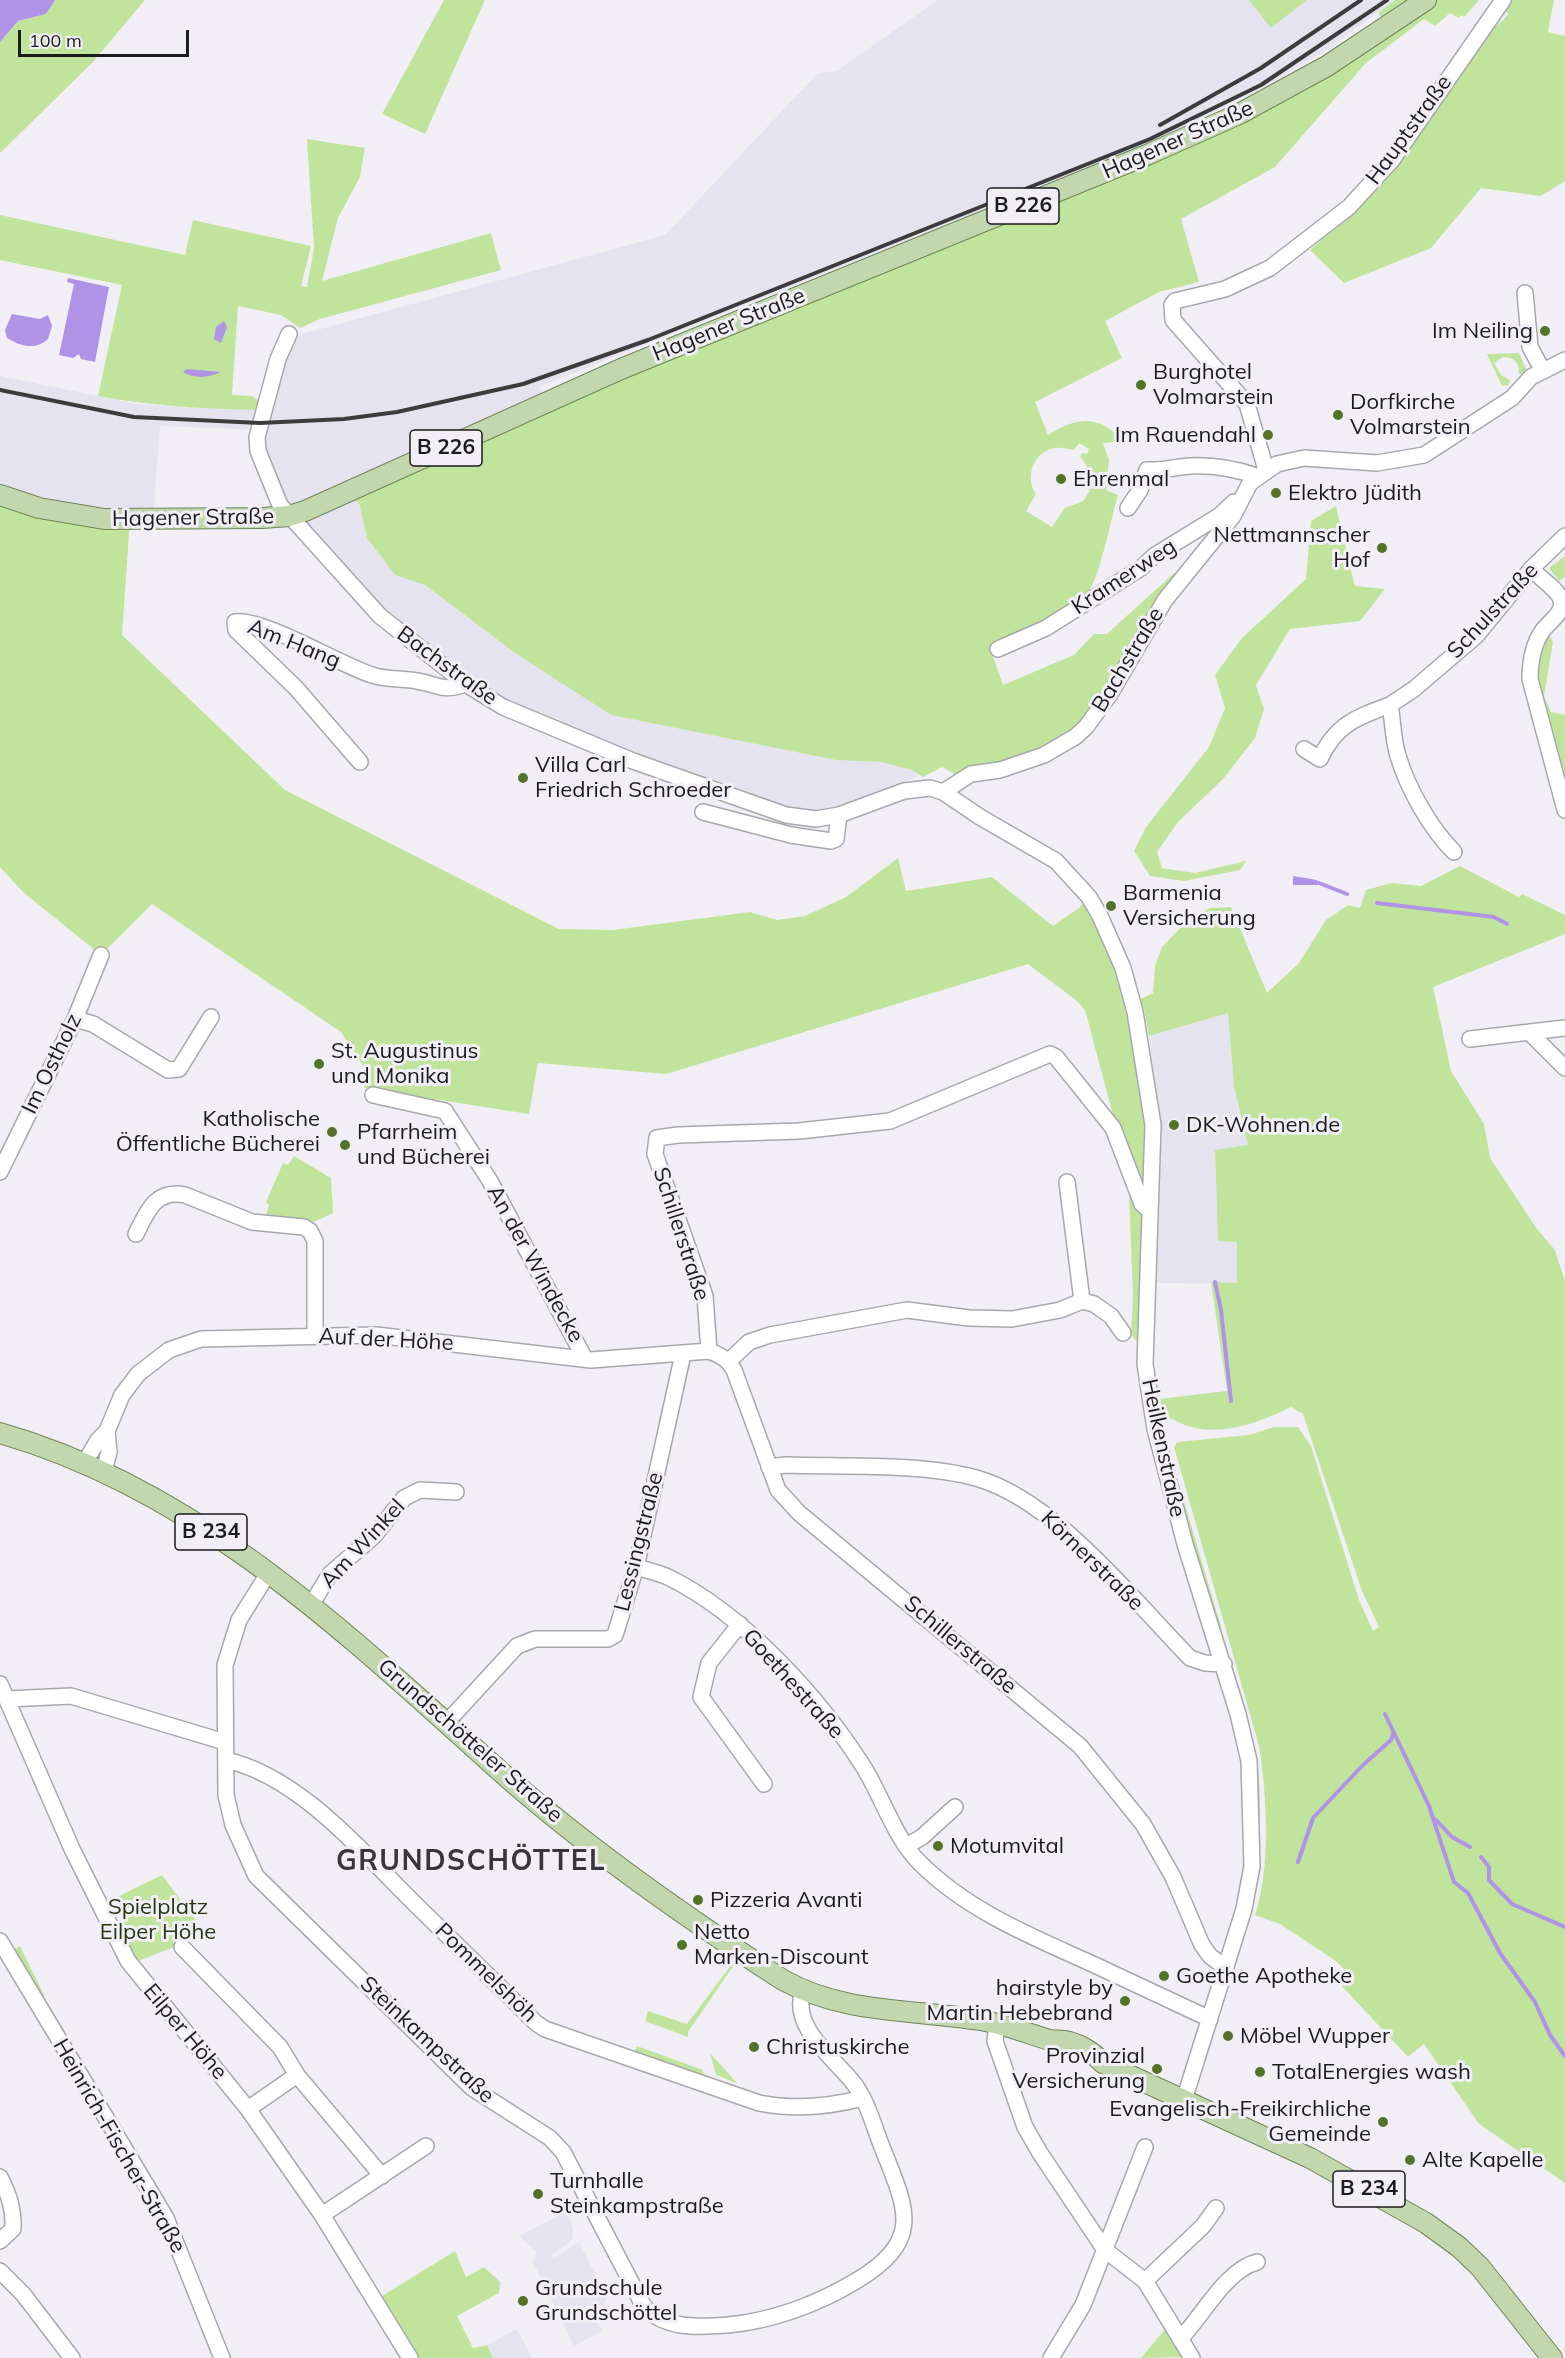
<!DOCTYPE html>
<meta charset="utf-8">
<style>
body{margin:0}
#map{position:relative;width:1565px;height:2358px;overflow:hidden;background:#f1eff5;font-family:Mulish,sans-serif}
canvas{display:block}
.scale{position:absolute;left:18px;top:30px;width:171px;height:27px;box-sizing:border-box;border:3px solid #1c1b1d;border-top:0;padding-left:8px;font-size:18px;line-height:21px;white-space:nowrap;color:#1c1b1d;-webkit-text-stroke:4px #f1eff5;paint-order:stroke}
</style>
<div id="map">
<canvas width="1565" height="2358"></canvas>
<div class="scale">100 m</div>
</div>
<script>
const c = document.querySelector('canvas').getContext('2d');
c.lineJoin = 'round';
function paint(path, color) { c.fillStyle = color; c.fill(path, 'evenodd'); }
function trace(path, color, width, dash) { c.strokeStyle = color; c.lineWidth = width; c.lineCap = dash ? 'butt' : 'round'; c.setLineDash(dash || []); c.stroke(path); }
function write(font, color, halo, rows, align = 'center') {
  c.font = font + ' Mulish,sans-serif'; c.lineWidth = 6; c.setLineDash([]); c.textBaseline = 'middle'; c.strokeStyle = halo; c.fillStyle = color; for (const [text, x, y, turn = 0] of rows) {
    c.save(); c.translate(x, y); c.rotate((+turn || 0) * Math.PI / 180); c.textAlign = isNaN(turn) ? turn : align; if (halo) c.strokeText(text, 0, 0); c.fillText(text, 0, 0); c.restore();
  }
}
const built = new Path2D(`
 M 938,0 L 1395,0 L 1328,49 L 1263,88 L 1151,143 L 539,387 L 545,397 L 343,491 L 291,505 L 283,498 L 263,453 L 263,430 L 160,426 L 153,519 L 104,519 L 0,489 L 0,376 L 137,404 L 185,408 L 257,410 L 291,337 L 665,235 L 817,74 L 838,70 Z
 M 347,496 L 359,503 L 367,538 L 395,575 L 425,585 L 515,653 L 611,715 L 836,760 L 882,762 L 913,770 L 919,776 L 834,811 L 787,811 L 635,758 L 505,703 L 382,614 L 301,521 Z
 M 1228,1013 L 1234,1087 L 1248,1146 L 1215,1150 L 1218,1241 L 1237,1242 L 1237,1284 L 1155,1283 L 1156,1213 L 1162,1140 L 1149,1036 Z
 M 567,2211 L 573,2229 L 572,2240 L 552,2255 L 554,2258 L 579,2242 L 607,2297 L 603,2308 L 598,2312 L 585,2311 L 582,2316 L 589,2322 L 598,2323 L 602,2331 L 574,2346 L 533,2262 L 537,2252 L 521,2238 L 521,2235 Z
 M 517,2329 L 532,2358 L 493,2358 L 487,2345 Z`);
const green = new Path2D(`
 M 55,0 L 145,0 L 92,63 L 0,153 L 0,42 L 18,21 L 46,14 Z
 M 444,0 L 485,0 L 425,134 L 382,114 Z
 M 1249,0 L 1307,0 L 1271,28 Z
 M 1395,0 L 1410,0 L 1384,20 L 1378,13 Z
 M 1435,0 L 1479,0 L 1464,17 L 1461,15 L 1459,18 L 1450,13 L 1435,26 L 1424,19 L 1366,63 L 1275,167 L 1181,219 L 1199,282 L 1159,292 L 1105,321 L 1122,358 L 1035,402 L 1048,435 C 1077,417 1099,414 1123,441 L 1103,443 L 1109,460 L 1106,490 L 1118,495 C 1112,515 1100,575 1090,589 C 1067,620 1024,633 990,648 L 1003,685 L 1074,655 L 1094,634 L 1107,634 L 1174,573 L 1176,574 C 1165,589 1153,603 1144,619 C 1122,657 1105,703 1071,731 C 1040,758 994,765 956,775 L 942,767 L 923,777 L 912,770 L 882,762 L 836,760 L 611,715 L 515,653 L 425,585 L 395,575 L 367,538 L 359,503 L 347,496 L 550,407 L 1093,183 ZM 1079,443 L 1089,449 L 1087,454 L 1082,453 L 1080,456 L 1091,472 L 1089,492 L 1083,501 L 1065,508 L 1052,527 L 1026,511 L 1036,494 C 1024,477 1034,451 1055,448 C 1061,447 1068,449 1074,450 Z
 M 1512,0 L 1554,0 L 1548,32 L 1565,36 L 1565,181 L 1541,196 L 1481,188 L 1431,248 L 1344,283 L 1310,250 L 1345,218 L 1484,35 L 1490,32 L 1509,14 L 1504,10 Z
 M 307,139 L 365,148 L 360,177 L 338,218 L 322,281 L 491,233 L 501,270 L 320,319 L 300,328 L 281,315 L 238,306 L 232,395 L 251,396 L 258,400 L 257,410 C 203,409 151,406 98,396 L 122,285 L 0,260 L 0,215 L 185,255 L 193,220 L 311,246 L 301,286 L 307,287 L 314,248 Z
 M 1519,353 L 1527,371 L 1523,374 L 1519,374 C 1519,362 1514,357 1503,357 L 1494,363 L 1501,375 L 1510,380 L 1509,385 L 1502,386 L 1487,354 Z
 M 0,495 L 130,519 L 122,635 L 285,790 L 559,929 L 613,930 L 750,912 L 777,920 L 805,916 L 846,897 L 898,858 L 906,891 L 992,877 L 1053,926 L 1079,908 L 1084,901 L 1107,945 L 1130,1011 L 1147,1122 L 1138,1343 L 1131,1335 L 1133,1295 L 1128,1171 L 1085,1010 L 1077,1001 L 1028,964 L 666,1074 L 538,1063 L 529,1114 L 364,1088 L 367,1072 L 341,1032 L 152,904 L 101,955 L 23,892 L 0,867 Z
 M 1336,506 L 1354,583 L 1356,586 L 1385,589 L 1360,621 L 1290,629 L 1256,685 L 1264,709 L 1255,738 L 1223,779 L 1178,822 L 1157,852 L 1162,868 L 1195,873 L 1246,861 L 1240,870 L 1184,881 L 1150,876 L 1134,851 L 1146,827 L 1209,747 L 1225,708 L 1215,675 L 1242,638 L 1306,579 L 1311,521 Z
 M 1565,556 L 1565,577 L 1559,581 L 1549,568 Z
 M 1548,632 L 1553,642 L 1544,696 L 1551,712 L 1565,715 L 1565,791 L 1540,700 L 1535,662 Z
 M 1460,866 L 1519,897 L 1522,894 L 1565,915 L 1565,934 L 1433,987 L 1451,1071 L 1484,1124 L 1490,1158 L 1537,1229 L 1555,1250 L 1565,1281 L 1565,2183 L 1479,2124 L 1424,2044 L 1408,2057 L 1340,1984 L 1344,1969 L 1336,1961 L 1280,1924 L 1255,1915 C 1271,1868 1267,1795 1259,1746 L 1174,1447 L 1177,1442 L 1249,1435 L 1274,1427 L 1298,1427 L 1311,1446 L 1359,1600 L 1373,1631 L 1379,1627 L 1362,1591 L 1303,1414 L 1291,1407 C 1248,1428 1200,1444 1159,1410 L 1159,1399 L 1227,1391 L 1211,1282 L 1237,1283 L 1237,1242 L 1218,1241 L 1215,1150 L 1248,1145 L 1234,1087 L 1228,1013 L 1149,1036 L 1144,1010 L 1138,1000 L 1153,993 L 1155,966 L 1162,947 L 1189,919 L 1210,908 L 1231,907 L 1267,993 L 1299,963 L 1326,920 L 1348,905 L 1360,908 L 1366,890 L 1392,883 L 1421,886 Z
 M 294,1156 L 331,1178 L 333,1213 L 309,1224 L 264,1221 L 269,1205 L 266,1202 L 283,1163 L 288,1165 Z
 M 1173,1464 L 1222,1630 L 1219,1632 L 1169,1465 Z
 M 1223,1635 L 1245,1707 L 1257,1755 L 1254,1758 L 1220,1636 Z
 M 1254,1763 L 1258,1764 C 1262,1813 1260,1859 1253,1908 L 1250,1905 Z
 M 162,1875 L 200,1926 L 182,1944 L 138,1961 L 118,1925 L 129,1916 L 119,1896 Z
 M 20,1946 L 44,1995 L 44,2001 L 14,1950 Z
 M 734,1961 L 736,1962 L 688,2032 L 688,2037 L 645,2021 L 648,2011 L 687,2024 Z
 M 637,2046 L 703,2070 L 704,2079 L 633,2057 Z
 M 710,2053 L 738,2084 L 717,2075 L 717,2078 Z
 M 455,2251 L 466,2277 L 484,2267 L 500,2282 L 499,2293 L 457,2316 L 473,2348 L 487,2345 L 493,2358 L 410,2358 L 380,2307 L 382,2296 Z
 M 1170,2323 L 1188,2357 L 1141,2358 Z`);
const water = new Path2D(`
 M 0,0 L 55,0 L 46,14 L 18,21 L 0,42 Z
 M 68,278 L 109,287 L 95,362 L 81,359 L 79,354 L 73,358 L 59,355 L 74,284 L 67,282 Z
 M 12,314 L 40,319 L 48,315 L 52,326 L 48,339 C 35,350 22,347 7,338 L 5,330 Z
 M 224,321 L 227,327 L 221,343 L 214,339 L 216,327 Z
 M 187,369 L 221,372 C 208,378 195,379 183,372 Z
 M 1293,876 L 1317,880 L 1319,883 L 1317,885 L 1293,885 Z`);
const stream = new Path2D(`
 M 1319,883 L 1347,894
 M 1377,903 L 1494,917 L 1507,924
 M 1215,1282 L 1221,1310 L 1231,1401
 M 1385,1714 L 1430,1808
 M 1429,1806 L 1454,1882 L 1468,1893 L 1500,1953 L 1535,2002 L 1550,2035 L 1565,2056
 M 1436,1820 L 1452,1837 L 1470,1847
 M 1481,1857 L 1489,1867 L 1489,1880 L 1512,1904 L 1565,1927
 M 1298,1862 L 1313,1818 L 1363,1765 L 1391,1740 L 1393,1734`);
const minor = new Path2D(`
 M 1525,293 L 1530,347 L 1543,371
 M 289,334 L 278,359 L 257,437 L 258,451 L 280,505 L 380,616 L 466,684 L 503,707 L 633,761 L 786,815 L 816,819 L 839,815 L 904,791 L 930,788 L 943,792 L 980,817 L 1056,861 L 1089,897 L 1100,916 L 1123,968 L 1135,1012 L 1153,1125 L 1145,1364 L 1155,1429 L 1185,1544 L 1238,1714 L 1249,1761 L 1252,1866 L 1244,1909 L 1184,2100
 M 1266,470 L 1247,404 L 1173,320 L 1172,305 L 1175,301 L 1225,289 L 1270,268 L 1349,207 L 1392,160 L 1503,0
 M 1128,508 L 1140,490 L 1147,470 C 1162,471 1175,467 1190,466 C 1212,465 1236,469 1256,476
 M 1531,569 C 1540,578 1556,588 1561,599 C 1565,612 1550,621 1543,630 C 1533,644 1530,662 1530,679 L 1565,810
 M 998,649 L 1046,628 L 1141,568 L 1154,556 L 1219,516 L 1234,502
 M 1304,749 L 1320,759 C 1335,725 1357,717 1390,705
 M 360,762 L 296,688 L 236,630 L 235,622 C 263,618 340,665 372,675 C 386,680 403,678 417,681 C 441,685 441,692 466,684
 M 943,792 L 971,774 L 1000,770 L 1044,755 L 1075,737 L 1086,727 L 1110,694 L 1165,600 L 1233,516 L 1250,483 L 1277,464 L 1304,458 L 1377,463 L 1424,455 L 1512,398 L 1531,377 L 1565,360
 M 703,812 L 791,835 L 831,841 L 836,839 L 839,815
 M 1454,852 C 1430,828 1408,789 1398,756 C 1393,740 1393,721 1390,705 L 1414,689 L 1476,636 L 1531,569 L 1565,536
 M 75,1019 L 93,1024 L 168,1070 L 179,1069 L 211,1017
 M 1529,1032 L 1565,1068
 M 1470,1039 L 1565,1028
 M 373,1095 L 445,1111 L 490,1181 L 585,1359
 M 0,1172 L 75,1019 L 101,955
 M 1067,1182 L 1082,1301
 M 136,1234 C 147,1212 155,1189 185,1195 L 252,1222 L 304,1227 L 310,1231 L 315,1241 L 315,1334
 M 709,1351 L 705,1296 L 655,1154 L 657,1138 L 678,1135 L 799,1131 L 890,1121 L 1050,1054 L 1056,1057 L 1113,1128 L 1142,1204 L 1149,1210
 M 729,1361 L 749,1342 L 770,1335 L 907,1310 L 969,1318 L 1012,1319 L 1060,1310 L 1082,1301 L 1094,1304 L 1111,1316 L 1123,1333
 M 85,1462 L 98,1440 L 107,1431 L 122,1395 L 138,1374 L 169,1350 L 201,1339 L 376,1335 L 591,1360 L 709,1351 C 720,1355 728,1359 734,1370 L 778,1490 L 799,1513 L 1080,1746 L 1143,1824 L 1173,1877 L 1202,1945 L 1210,1956 L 1226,1968
 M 769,1467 L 786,1465 C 844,1467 921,1463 976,1478 C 1055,1500 1133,1600 1190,1658 L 1205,1663 L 1224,1664
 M 104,1471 L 109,1452 L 107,1431
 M 636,1567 C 647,1570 660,1573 670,1578 C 744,1615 819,1697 863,1766 C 882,1796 895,1839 920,1863 C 970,1913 1036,1938 1099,1967 C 1136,1984 1173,2002 1210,2019
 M 269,1572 L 239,1620 L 225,1665 L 226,1795 L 233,1825 L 256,1876 L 472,2088 L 550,2138 L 563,2152 L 643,2305 C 663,2330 699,2327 728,2325 C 772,2321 818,2304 856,2281 C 924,2240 907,2210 882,2147 C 874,2127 868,2103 855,2085 C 836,2059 790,2029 803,1990
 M 311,1605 L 330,1574 L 374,1536 L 404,1498 L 420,1490 L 456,1492
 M 740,1624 L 709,1663 L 701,1697 L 764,1784
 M 0,1684 L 72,1849 L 128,1961 L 248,2109 L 322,2215 L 410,2358
 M 7,1699 L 71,1696 L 225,1742
 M 447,1722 L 517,1646 L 535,1639 L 608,1639 L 615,1635 L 636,1567 L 683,1354
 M 226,1760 C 298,1776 361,1850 412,1901 C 454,1942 495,1982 536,2023 L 545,2029 L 759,2103 C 794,2110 828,2107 863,2098
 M 908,1845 L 922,1837 L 955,1807
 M 0,1941 L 166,2218 L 222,2358
 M 182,1947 L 280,2047 L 297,2075
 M 997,2023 L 995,2041 L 1025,2127 L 1040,2153 L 1105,2250 L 1145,2281 L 1192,2358
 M 248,2109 L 297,2075 L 382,2176
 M 0,2177 C 9,2195 14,2209 13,2229 L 0,2241
 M 322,2215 L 426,2146
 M 0,2271 L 23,2294 L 72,2358
 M 1145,2281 L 1203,2226 L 1216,2208
 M 1182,2337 C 1203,2315 1226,2270 1257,2262
 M 1051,2358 L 1083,2305 L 1145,2147`);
const major = new Path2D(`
 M 0,495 L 39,508 L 104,519 L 263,518 L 289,516 L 305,511 L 621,369 L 1149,154 L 1239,114 L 1327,66 L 1426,0
 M 0,1433 C 196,1489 344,1631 492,1764 C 581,1844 682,1915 783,1980 C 844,2014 912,2009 980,2020 C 1004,2024 1026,2033 1050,2040 C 1055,2041 1059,2040 1064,2041 C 1078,2043 1093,2052 1103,2063 L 1310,2158 L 1426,2223 L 1459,2247 L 1480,2267 L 1552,2358`);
const rail = new Path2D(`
 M 1160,125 L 1261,68 L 1361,0
 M 0,390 L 134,417 L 260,423 L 344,419 L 397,412 L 523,384 L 648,340 L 1150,139 L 1261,85 L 1387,0`);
const markers = [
 [1545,331,6,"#54732a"],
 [1141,385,6,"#54732a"],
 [1338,415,6,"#54732a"],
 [1268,435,6,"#54732a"],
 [1061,479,6,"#54732a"],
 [1276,493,6,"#54732a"],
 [1382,548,6,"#54732a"],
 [523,778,6,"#54732a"],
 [1111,906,6,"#54732a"],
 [319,1064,6,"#54732a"],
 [1174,1125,6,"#54732a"],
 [332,1132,6,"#54732a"],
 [345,1145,6,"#54732a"],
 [938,1846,6,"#54732a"],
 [698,1900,6,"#54732a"],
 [682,1945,6,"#54732a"],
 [1164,1976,6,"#54732a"],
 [1125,2001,6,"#54732a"],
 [1228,2036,6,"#54732a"],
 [754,2047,6,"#54732a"],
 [1157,2069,6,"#54732a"],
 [1260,2072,6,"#54732a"],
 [1383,2122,6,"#54732a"],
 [1410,2160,6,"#54732a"],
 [538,2194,6,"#54732a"],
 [523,2301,6,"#54732a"]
];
const shields = [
 [1023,206,72],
 [446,448,72],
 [211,1532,72],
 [1369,2189,72]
];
const shieldNames = [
 ["B 226",1023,206],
 ["B 226",446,448],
 ["B 234",211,1532],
 ["B 234",1369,2189]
];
const streetNames = [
 ["Hauptstraße",1409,130,-54],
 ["Hagener Straße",1178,140,-24],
 ["Hagener Straße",729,325,-22],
 ["Hagener Straße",193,518,-1],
 ["Kramerweg",1124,577,-33],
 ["Schulstraße",1493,611,-47],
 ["Am Hang",294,644,22],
 ["Bachstraße",1128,660,-59],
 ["Bachstraße",447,666,36],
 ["Im Ostholz",52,1064,-64],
 ["Schillerstraße",681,1234,72],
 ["An der Windecke",535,1264,61],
 ["Auf der Höhe",386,1340,3],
 ["Heilkenstraße",1163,1448,78],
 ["Lessingstraße",639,1542,-76],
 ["Am Winkel",363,1544,-47],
 ["Körnerstraße",1092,1561,44],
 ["Schillerstraße",960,1645,40],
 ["Goethestraße",793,1684,48],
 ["Grundschötteler Straße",470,1741,41],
 ["Pommelshöh",486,1973,44],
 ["Eilper Höhe",185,2032,50],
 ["Steinkampstraße",427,2040,43],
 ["Heinrich-Fischer-Straße",119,2146,60]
];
const poiNames = [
 ["Im Neiling",1533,331,"right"],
 ["Burghotel",1153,372],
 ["Volmarstein",1153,397],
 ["Dorfkirche",1350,402],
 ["Volmarstein",1350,427],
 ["Im Rauendahl",1256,435,"right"],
 ["Ehrenmal",1073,479],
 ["Elektro Jüdith",1288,493],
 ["Nettmannscher",1370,535,"right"],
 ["Hof",1370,560,"right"],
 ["Villa Carl",535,765],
 ["Friedrich Schroeder",535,790],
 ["Barmenia",1123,893],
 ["Versicherung",1123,918],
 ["St. Augustinus",331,1051],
 ["und Monika",331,1076],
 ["Katholische",320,1119,"right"],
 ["Öffentliche Bücherei",320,1144,"right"],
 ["DK-Wohnen.de",1186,1125],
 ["Pfarrheim",357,1132],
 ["und Bücherei",357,1157],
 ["Motumvital",950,1846],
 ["Pizzeria Avanti",710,1900],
 ["Netto",694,1932],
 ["Marken-Discount",694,1957],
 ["Goethe Apotheke",1176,1976],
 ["hairstyle by",1113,1988,"right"],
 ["Martin Hebebrand",1113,2013,"right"],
 ["Möbel Wupper",1240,2036],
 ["Christuskirche",766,2047],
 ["Provinzial",1145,2056,"right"],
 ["Versicherung",1145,2081,"right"],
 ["TotalEnergies wash",1272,2072],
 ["Evangelisch-Freikirchliche",1371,2109,"right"],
 ["Gemeinde",1371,2134,"right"],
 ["Alte Kapelle",1422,2160],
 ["Turnhalle",550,2181],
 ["Steinkampstraße",550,2206],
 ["Grundschule",535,2288],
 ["Grundschöttel",535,2313]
];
const parkNames = [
 ["Spielplatz",158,1907],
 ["Eilper Höhe",158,1932]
];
const districtNames = [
 ["GRUNDSCHÖTTEL",471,1862]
];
paint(built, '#e6e3f0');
paint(green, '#c1e49c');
paint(water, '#b093e7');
trace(stream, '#b093e7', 4);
trace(minor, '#a8a7ac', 18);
trace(major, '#6f8458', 22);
trace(minor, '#fff', 15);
trace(major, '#c3d7ae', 20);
trace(rail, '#3c3b3d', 4);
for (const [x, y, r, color] of markers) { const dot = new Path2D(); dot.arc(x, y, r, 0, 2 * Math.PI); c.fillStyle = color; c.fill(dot); trace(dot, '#f1eff5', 2); }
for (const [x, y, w] of shields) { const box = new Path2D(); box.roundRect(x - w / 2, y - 18, w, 36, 4.5); c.fillStyle = '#f1eff5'; c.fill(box); trace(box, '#1c1b1d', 1.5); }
write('bold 21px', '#1c1b1d', null, shieldNames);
write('22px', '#1c1b1d', '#f1eff5', streetNames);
write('22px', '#1c1b1d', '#f1eff5', poiNames, 'left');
write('22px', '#263612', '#f1eff5', parkNames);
c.letterSpacing = '1.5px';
write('bold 28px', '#38363b', '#f1eff5', districtNames);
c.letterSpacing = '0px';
</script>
